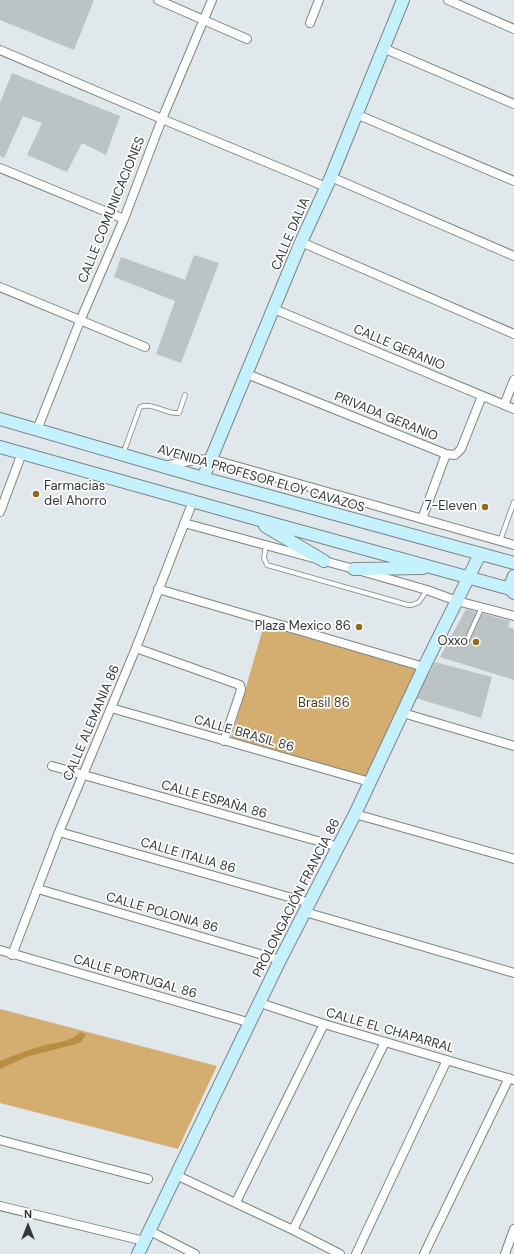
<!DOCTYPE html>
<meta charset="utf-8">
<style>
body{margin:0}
#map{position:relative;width:514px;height:1254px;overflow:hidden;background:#e1e8eb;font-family:"DM Sans",sans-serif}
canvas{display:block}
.north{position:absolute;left:8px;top:1206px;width:40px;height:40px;-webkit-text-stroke:3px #fff;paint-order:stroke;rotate:0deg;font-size:11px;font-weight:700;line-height:16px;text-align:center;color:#343738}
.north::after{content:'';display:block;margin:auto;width:14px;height:18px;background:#343738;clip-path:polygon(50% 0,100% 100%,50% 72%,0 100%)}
</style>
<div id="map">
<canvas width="514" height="1254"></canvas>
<div class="north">N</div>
</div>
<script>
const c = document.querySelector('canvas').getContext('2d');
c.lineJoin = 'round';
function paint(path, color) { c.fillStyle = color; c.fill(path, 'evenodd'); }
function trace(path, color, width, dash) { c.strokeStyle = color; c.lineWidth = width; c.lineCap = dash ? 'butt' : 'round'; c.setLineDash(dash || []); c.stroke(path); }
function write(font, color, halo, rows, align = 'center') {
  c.font = font + ' "DM Sans",sans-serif'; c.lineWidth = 3.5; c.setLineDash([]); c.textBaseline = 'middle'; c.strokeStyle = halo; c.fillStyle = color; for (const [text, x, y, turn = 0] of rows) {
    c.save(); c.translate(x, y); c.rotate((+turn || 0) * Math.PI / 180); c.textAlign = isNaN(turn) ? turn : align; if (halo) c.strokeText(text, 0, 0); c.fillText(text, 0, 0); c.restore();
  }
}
const green = new Path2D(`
 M 264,625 L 418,669 L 366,779 L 231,739 Z
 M 0,1009 L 217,1066 L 178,1149 L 0,1103 Z`);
const water = new Path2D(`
 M 80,1032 L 86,1034 L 81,1042 L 76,1044 L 26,1057 L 0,1069 L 0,1061 C 14,1055 28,1050 42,1046 C 55,1042 70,1043 80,1032 Z`);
const building = new Path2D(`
 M 0,0 L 94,0 L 74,50 L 0,20 Z
 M 12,73 L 120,116 L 106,155 L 82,143 L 67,172 L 27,155 L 42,123 L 23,116 L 4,158 L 0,156 L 0,103 Z
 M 194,255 L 219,263 L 181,363 L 156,354 L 175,301 L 114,277 L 121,257 L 185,280 Z
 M 466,609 L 510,621 L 508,627 L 514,629 L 514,680 L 440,657 Z
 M 435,662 L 492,677 L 481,718 L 416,698 Z`);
const lane = new Path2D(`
 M 123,454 L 140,407 C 153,402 165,414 179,413 L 185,395
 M 500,541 L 514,502
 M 266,545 L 264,558 L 267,565 L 408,605 L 412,605 L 419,602 L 427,590
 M 442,637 L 462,643 L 466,642 L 482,607`);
const street = new Path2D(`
 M 158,0 L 247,39
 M 448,0 L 514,29
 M 310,23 L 319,0
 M 383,48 L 514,104
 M 0,50 L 162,119 L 326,187
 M 356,114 L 514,181
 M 0,168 L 124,219
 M 331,177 L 514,256
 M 301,242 L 514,334
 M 0,287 L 145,347
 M 274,309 L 514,409
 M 247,374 L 446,454 L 455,455 L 461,449 L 482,396
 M 504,405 L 514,380
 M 37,430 L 80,321 L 124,219 L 162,119 L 212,0
 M 164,466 L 194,460 L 211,459 L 514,545
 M 0,512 L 22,453
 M 422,519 L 446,454
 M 184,523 L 354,569 L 427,590 L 457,601 L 514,616
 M 158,589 L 424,667
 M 136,648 L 240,685 L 241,690 L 224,741
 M 111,708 L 370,782
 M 403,713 L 514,746
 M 52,766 L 339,847
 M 355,814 L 514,859
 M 59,832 L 310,903
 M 38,889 L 280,960
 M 305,912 L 514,973
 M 0,950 L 251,1023
 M 12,955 L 59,832 L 136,648 L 193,501
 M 260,1003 L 324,1024 L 514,1080
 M 0,1140 L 148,1179
 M 176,1175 L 293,1230 L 340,1254
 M 236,1202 L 324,1024
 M 0,1206 L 144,1241
 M 148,1230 L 195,1254
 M 293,1230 L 385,1042
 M 356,1254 L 447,1060
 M 424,1254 L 509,1078
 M 505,1254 L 514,1229`);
const secondary = new Path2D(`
 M 0,419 L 203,478 L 514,563
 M 0,447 L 256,519 L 514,590
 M 203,478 L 301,242 L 331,177 L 403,0
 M 265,526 L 324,561
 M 354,569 L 423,568
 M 514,576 L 509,588 L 514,593
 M 138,1254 L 280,960 L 355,814 L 424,667 L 480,554`);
const markers = [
 [36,494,4,"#936813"],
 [485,507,4,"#936813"],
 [359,627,4,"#936813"],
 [476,642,4,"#936813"]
];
const streetNames = [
 ["CALLE COMUNICACIONES",112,210,-68],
 ["CALLE DALIA",291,234,-67],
 ["CALLE GERANIO",399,348,23],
 ["PRIVADA GERANIO",386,417,22],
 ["AVENIDA PROFESOR ELOY CAVAZOS",261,479,16],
 ["CALLE ALEMANIA 86",92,723,-67],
 ["CALLE BRASIL 86",244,734,16],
 ["CALLE ESPAÑA 86",214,800,16],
 ["CALLE ITALIA 86",188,856,16],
 ["PROLONGACIÓN FRANCIA 86",297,898,-63],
 ["CALLE POLONIA 86",162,913,16],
 ["CALLE PORTUGAL 86",135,977,16],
 ["CALLE EL CHAPARRAL",390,1031,16]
];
const poiNames = [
 ["Farmacias",44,487,"left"],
 ["del Ahorro",44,502,"left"],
 ["7-Eleven",477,507],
 ["Plaza Mexico 86",351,627],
 ["Oxxo",468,642]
];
const parkNames = [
 ["Brasil 86",324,704]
];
paint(green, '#d4ad70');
paint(water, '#b98e44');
paint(building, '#bcc3c5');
trace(lane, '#7e8486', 5.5);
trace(street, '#7e8486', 10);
trace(secondary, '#7e8486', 14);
trace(lane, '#fff', 4);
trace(street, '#fff', 8);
trace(secondary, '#c5f1fc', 12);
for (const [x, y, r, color] of markers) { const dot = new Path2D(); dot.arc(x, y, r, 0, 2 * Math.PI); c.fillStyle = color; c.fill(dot); trace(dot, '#fff', 1.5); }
write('13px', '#343738', '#fff', streetNames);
write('13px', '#343738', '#fff', poiNames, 'right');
write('13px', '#513e1e', '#fff', parkNames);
</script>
